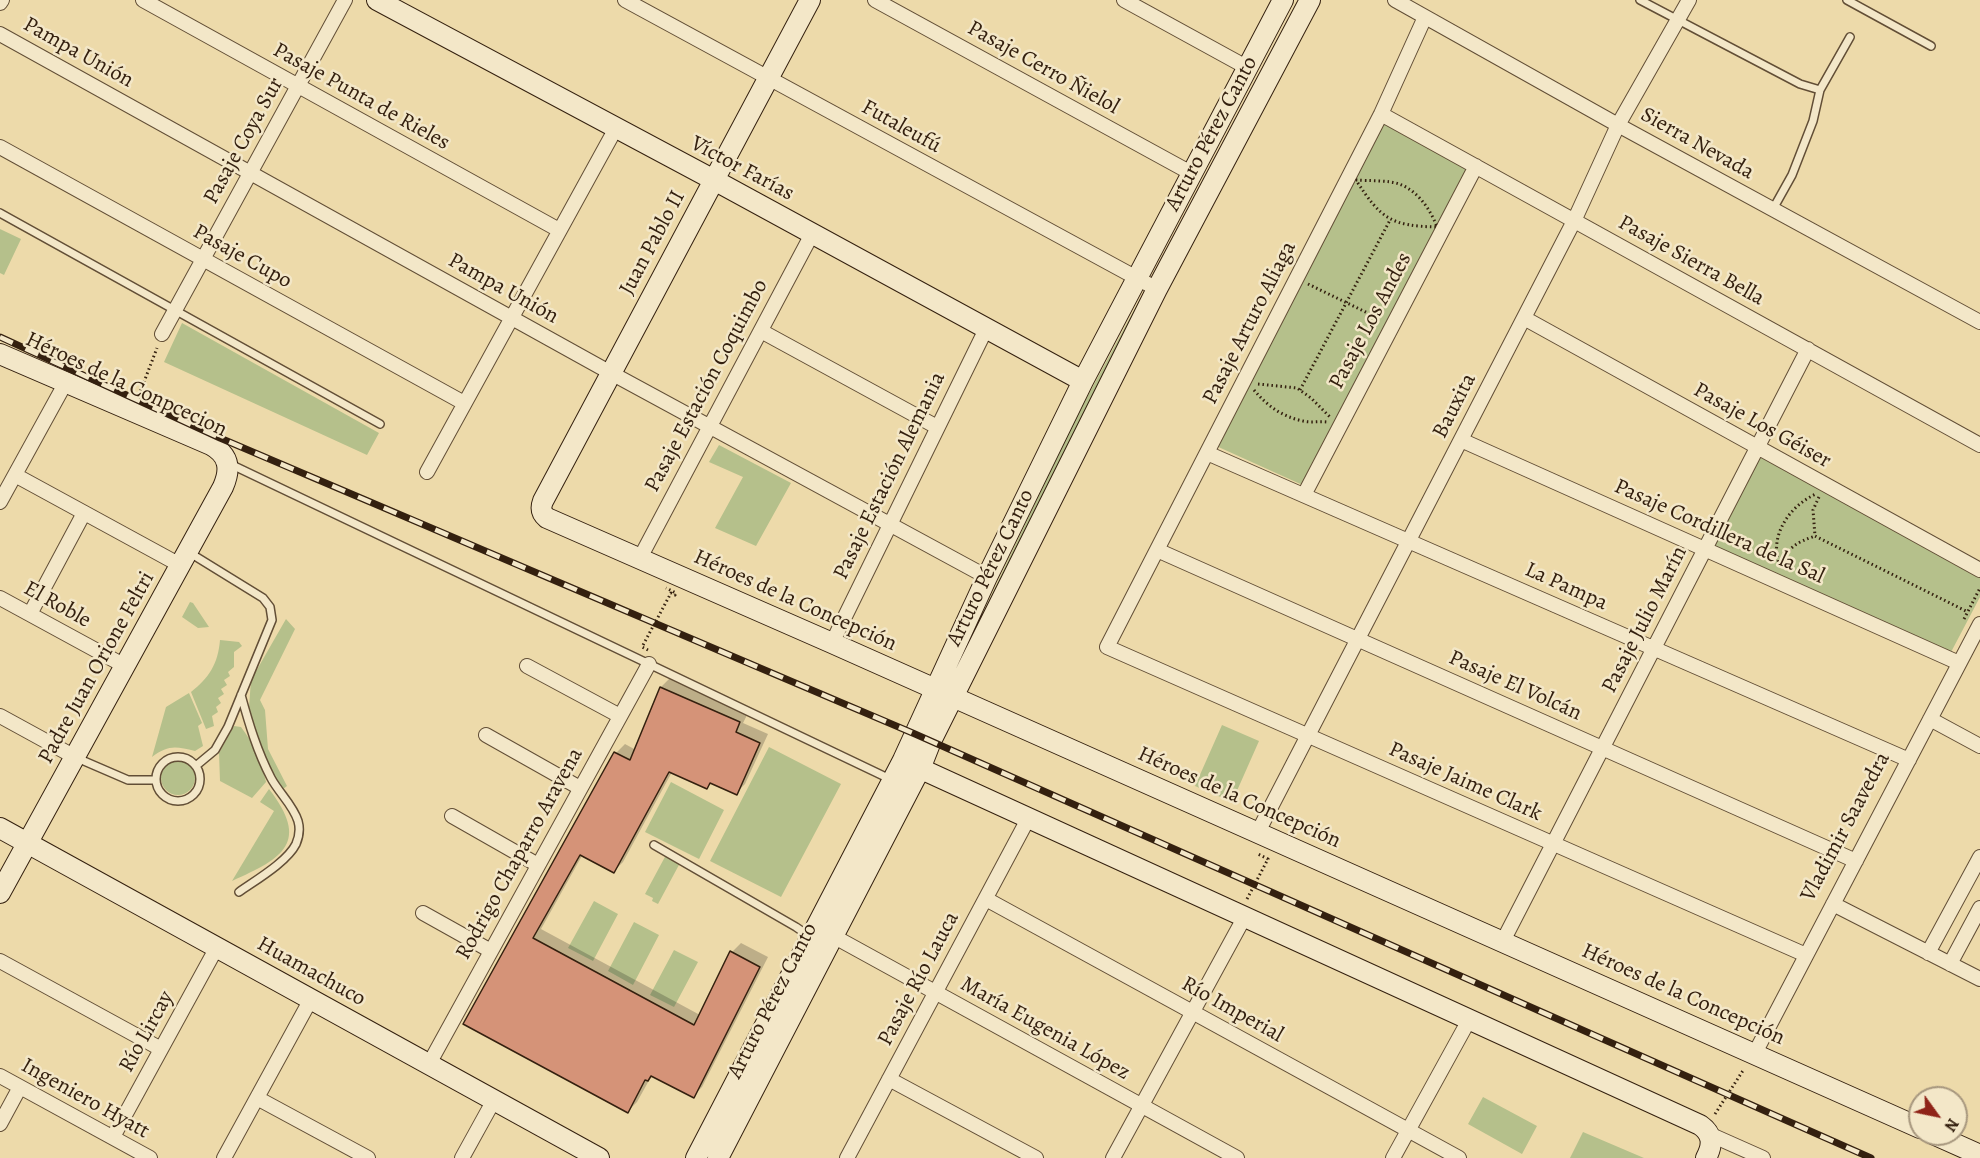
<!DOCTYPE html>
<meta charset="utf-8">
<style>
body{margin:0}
#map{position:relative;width:1980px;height:1158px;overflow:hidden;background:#eddaaa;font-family:Alegreya,serif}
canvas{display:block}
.north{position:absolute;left:1908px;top:1086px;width:60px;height:60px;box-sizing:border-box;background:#f3e7c8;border:2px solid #a7977e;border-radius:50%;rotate:123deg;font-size:16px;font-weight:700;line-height:24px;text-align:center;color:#34200f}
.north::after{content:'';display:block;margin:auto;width:21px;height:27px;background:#8f2418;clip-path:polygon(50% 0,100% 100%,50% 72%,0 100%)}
</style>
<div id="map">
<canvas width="1980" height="1158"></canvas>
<div class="north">N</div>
</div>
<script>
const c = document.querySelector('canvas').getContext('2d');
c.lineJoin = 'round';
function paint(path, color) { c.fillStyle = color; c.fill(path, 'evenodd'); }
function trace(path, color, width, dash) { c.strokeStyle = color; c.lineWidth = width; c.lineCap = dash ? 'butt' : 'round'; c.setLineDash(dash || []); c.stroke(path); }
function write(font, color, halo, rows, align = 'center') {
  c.font = font + ' Alegreya,serif'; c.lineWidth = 5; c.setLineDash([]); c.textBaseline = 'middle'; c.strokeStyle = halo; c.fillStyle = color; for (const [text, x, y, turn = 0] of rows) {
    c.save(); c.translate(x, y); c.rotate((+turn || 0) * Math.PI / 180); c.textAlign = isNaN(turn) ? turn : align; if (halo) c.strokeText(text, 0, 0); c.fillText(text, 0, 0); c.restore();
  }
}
const green = new Path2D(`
 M 1385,121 L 1471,169 L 1307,487 L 1214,445 Z
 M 0,229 L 21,239 L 4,275 L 0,273 Z
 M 1140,299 L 1143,299 L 978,633 L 979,621 L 1077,416 Z
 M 182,323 L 379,433 L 367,455 L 164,362 Z
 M 719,445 L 791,483 L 756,546 L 715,528 L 743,477 L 709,462 Z
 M 1761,452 L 1980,574 L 1980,597 L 1950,654 L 1712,547 Z
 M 190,602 L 193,603 L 209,627 L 198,628 L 182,617 Z
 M 286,619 L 295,629 L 260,700 L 265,710 L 268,749 L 287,786 L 283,789 L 272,776 L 254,731 L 249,707 L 251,680 Z
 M 220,640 L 239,642 L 242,646 L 234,652 L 234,667 L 228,672 L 230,676 L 224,680 L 227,685 L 221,689 L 224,694 L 218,698 L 221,703 L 216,707 L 218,712 L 212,716 L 214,726 L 206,729 L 191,692 C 209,678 218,664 220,640 Z
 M 189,693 L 202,723 L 198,726 L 203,746 L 195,751 C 175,746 168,745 152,757 L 166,707 Z
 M 1222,725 L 1259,741 L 1232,802 L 1195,786 Z
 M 234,726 L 241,727 C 254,744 262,761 266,782 L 252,798 L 220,781 L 219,753 Z
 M 769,747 L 841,784 L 781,897 L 710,861 Z
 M161 778a17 17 0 1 1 34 0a17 17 0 1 1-34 0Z
 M 671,782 L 724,810 L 699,859 L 645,832 Z
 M 269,789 C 310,842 284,858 232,881 L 274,811 L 260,802 Z
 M 666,855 L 680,863 L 658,904 L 652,901 L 653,898 L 645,894 Z
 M 594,901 L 618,914 L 593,961 L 568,948 Z
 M 634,922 L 659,935 L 633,985 L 608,971 Z
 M 674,950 L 698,962 L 674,1007 L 650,995 Z
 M 1483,1097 L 1537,1126 L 1522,1154 L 1468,1124 Z
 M 1583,1132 L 1644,1158 L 1570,1158 Z`);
const shadow = new Path2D(`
 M 670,678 L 748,713 L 743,723 L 768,734 L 745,784 L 736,793 L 712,782 L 707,787 L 672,772 L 623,862 L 614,871 L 583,854 L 541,929 L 700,1015 L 732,952 L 741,943 L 768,957 L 702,1087 L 693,1096 L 652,1075 L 637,1102 L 628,1111 L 465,1024 L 616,753 L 625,744 L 636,750 L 661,687 Z`);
const building = new Path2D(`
 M 660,687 L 740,722 L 736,732 L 760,743 L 737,795 L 710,783 L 707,789 L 669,772 L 614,873 L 580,855 L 533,938 L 694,1025 L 730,951 L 760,967 L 694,1098 L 651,1076 L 648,1081 L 645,1080 L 628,1113 L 463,1024 L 614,752 L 630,760 Z`);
const path = new Path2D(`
 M 1356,180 C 1368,181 1389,180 1399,184 C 1417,190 1431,210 1437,227 C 1391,226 1381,219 1356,180 Z
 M 1308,284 L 1380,319
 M 1258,384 L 1297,388 L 1311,398 L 1330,417
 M 1254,390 C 1267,406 1283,417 1303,421 C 1311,423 1319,421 1327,422
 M 1300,390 L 1390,220
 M 139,395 L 157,348
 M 1819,497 L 1813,510 L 1815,536 L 1968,612
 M 1780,566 C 1768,537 1789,506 1816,494
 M 1783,568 C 1784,548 1798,542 1815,536
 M 1964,619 L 1980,588
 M 1247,899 L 1268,859 L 1258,854
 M 1715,1114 L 1744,1069`);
const lane = new Path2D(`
 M 1640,0 L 1800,84 L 1820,90
 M 1847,0 L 1931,46
 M 1773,209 L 1792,175 L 1813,121 L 1820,90 L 1850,37
 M 0,213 L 380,424
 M 230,464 L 892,780
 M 190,553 L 263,598 L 270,607 L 272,620 L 228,727 L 215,750 L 197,765
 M156 779a22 22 0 1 1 44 0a22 22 0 1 1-44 0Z
 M 77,758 L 128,780 L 156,780
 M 654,845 L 796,927 L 809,936
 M 239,892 C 256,880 287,862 296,844 C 299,837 300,828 298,821 C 293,805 279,793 271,778 C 257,751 249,724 241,695`);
const street = new Path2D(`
 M 143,0 L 559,230
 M 625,0 L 1157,289
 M 875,0 L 1191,173
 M 1124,0 L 1248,68
 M 1395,0 L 1618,125 L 1980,322
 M 0,3 L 2,0
 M 1425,17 L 1381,114 L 1107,647 L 1806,955
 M 0,34 L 611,373 L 987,577
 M 1381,114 L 1980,445
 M 0,147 L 464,403
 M 1524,318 L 1980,570
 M 761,331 L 937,427
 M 162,334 L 345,0
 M 1461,440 L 1959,663
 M 1207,453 L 1909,760
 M 427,472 L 616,128
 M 15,475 L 180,565
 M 1304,495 L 1476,166
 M 0,502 L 66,382
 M 1157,550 L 1856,861
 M 640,558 L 812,234
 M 0,598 L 125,666
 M 30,614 L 84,513
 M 832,643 L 986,329
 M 527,666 L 620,716
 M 0,716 L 75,757
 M 1930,719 L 1980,746
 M 486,735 L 580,788
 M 452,816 L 538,865
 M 1258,832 L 1574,221 L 1618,125 L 1689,0
 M 986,899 L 1459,1158
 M 1833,904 L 1980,979
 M 423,913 L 491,951
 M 833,936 L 1237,1158
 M 1503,941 L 1808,349
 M 1928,953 L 1980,857
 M 0,961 L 161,1049
 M 1950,964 L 1980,908
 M 1755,1053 L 1980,624
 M 429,1064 L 649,664
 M 0,1076 L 150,1158
 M 889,1079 L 1036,1158
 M 257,1098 L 368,1158
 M 0,1124 L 20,1087
 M 1709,1134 L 1763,1158
 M 113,1137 L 217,947
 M 224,1158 L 311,999
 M 462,1158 L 494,1100
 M 847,1158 L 1028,819
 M 1113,1158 L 1244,918
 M 1393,1158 L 1469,1020`);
const secondary = new Path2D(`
 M 377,0 L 714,180 L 1083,381
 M 810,0 L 543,501 C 540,509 541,513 547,518 L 832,643 L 1920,1128
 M 0,354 L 211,445 C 229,455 231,469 223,487 L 0,893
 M 908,763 L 1700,1125 C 1713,1134 1713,1145 1706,1158
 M 0,828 L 599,1158
 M 1933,1134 L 1980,1155
 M 696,1158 L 903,760 L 987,577 L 1083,381 L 1283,0
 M 718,1158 L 920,769 L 931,741 L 1157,289 L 1310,0`);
const rail = new Path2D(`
 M 0,337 L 220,438 L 915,734 L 1871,1158`);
const pathBridge = new Path2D(`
 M 648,650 L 642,647 L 671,593 L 675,595 L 676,593 L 666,588`);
const streetNames = [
 ["Pampa Unión",78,53,29],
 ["Pasaje Cerro Ñielol",1043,68,29],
 ["Pasaje Punta de Rieles",361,97,29],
 ["Futaleufú",901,127,29],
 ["Arturo Pérez Canto",1212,134,-62],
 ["Pasaje Coya Sur",244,141,-61],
 ["Sierra Nevada",1697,144,29],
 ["Víctor Farías",742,169,28],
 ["Juan Pablo II",653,243,-62],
 ["Pasaje Cupo",242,257,29],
 ["Pasaje Sierra Bella",1691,261,29],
 ["Pampa Unión",503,289,29],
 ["Pasaje Los Andes",1371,321,-62],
 ["Pasaje Arturo Aliaga",1250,323,-63],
 ["Héroes de la Conpcecion",126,385,25],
 ["Pasaje Estación Coquimbo",707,386,-62],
 ["Bauxita",1455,406,-63],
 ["Pasaje Los Géiser",1762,426,29],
 ["Pasaje Estación Alemania",890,476,-64],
 ["Pasaje Cordillera de la Sal",1719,532,24],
 ["Arturo Pérez Canto",991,568,-64],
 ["La Pampa",1566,587,24],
 ["Héroes de la Concepción",795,601,24],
 ["El Roble",57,605,29],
 ["Pasaje Julio Marín",1645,620,-63],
 ["Padre Juan Orione Feltri",97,668,-61],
 ["Pasaje El Volcán",1515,686,24],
 ["Pasaje Jaime Clark",1465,782,24],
 ["Héroes de la Concepción",1239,798,24],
 ["Vladimir Saavedra",1846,827,-62],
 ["Rodrigo Chaparro Aravena",520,854,-61],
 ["Huamachuco",311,972,29],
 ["Pasaje Río Lauca",919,979,-62],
 ["Héroes de la Concepción",1683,995,24],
 ["Arturo Pérez Canto",773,1001,-63],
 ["Río Imperial",1232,1010,29],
 ["María Eugenia López",1045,1029,29],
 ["Río Lircay",147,1032,-61],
 ["Ingeniero Hyatt",85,1099,29]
];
paint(green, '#b5c08b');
paint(shadow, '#0003');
paint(building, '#d59378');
trace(building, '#34200f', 1.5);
trace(lane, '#624e36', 10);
trace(street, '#624e36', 16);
trace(secondary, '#34200f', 22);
trace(path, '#34200f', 3, [1.5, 3]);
trace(lane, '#f3e7c8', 7);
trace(street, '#f3e7c8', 14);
trace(secondary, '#f3e7c8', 20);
trace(rail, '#34200f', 7);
trace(rail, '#f3e7c8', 4.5, [14]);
trace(pathBridge, '#34200f', 3, [1.5, 3]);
write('22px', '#34200f', '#f3e7c8', streetNames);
</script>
